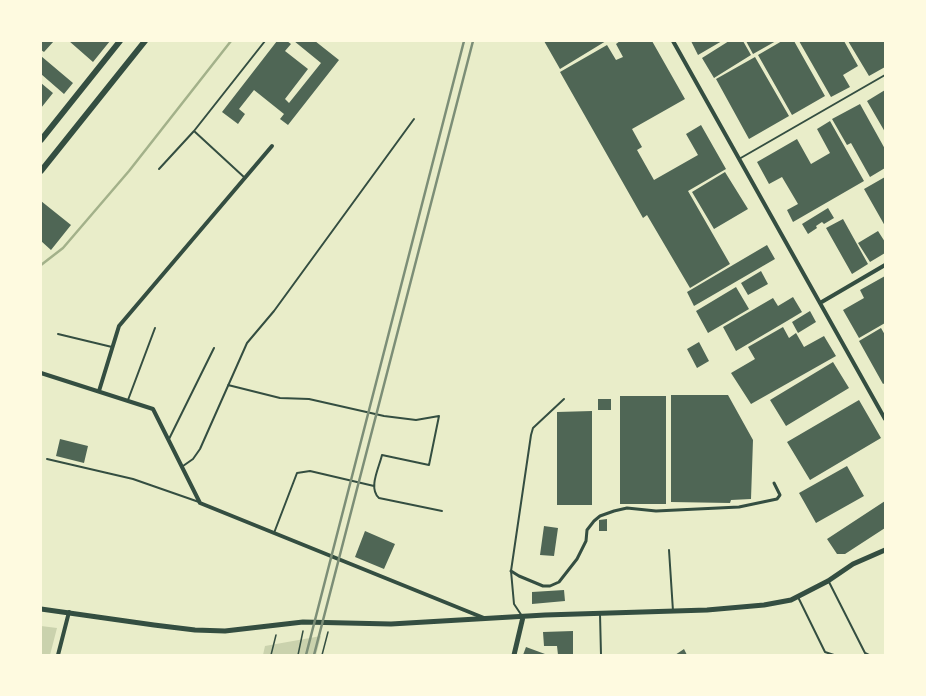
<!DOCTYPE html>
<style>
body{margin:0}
#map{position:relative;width:926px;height:696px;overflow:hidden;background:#e9edc9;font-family:Quicksand,sans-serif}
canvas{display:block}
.frame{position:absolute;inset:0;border:42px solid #fefae0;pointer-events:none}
</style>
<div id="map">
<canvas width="926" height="696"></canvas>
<div class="frame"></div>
</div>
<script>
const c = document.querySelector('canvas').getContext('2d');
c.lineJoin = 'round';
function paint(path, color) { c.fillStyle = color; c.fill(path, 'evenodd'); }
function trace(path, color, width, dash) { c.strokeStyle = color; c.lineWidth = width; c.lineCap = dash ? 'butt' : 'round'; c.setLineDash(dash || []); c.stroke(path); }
const green = new Path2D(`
 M 41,626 L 57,628 L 50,655 L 41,655 Z
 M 321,636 L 316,655 L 263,655 L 265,646 Z`);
const stream = new Path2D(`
 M 41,265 L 63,248 L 129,171 L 231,41`);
const building = new Path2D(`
 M 41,41 L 54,41 L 44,52 L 41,50 Z
 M 69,41 L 110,41 L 93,62 Z
 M 277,41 L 287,41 L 291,44 L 285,51 L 308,69 L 285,99 L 289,103 L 321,63 L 294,41 L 315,41 L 339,60 L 288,125 L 280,119 L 284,114 L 254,90 L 239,109 L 245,114 L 238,124 L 222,112 Z
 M 544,41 L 606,41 L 560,69 Z
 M 620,41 L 652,41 L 685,99 L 632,129 L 642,147 L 637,150 L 654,180 L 698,155 L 686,134 L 701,125 L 726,169 L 688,191 L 730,264 L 690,288 L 647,215 L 643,218 L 560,72 L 607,45 L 616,60 L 623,57 L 616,44 Z
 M 691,41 L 722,41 L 698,55 Z
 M 729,41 L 743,41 L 751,55 L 714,78 L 702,58 Z
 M 746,41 L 776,41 L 753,54 Z
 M 782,41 L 794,41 L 825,96 L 792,115 L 758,55 Z
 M 799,41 L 844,41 L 858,66 L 843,75 L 850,87 L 831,97 Z
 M 848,41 L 885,41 L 885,67 L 869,76 Z
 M 41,56 L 73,83 L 64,94 L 41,74 Z
 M 755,57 L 789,116 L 749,139 L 716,79 Z
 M 41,83 L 53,93 L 41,108 Z
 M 885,90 L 885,132 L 867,101 Z
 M 860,104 L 885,149 L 885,168 L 870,177 L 851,143 L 847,145 L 832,119 Z
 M 830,121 L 864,181 L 793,222 L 787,210 L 798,204 L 782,177 L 769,184 L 757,162 L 797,139 L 811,164 L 830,153 L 817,129 Z
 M 725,172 L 748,209 L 714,229 L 692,192 Z
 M 885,177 L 885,226 L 864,189 Z
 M 41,201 L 71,225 L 51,250 L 41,241 Z
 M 828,208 L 834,218 L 824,224 L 822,222 L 816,226 L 817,228 L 808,234 L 802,224 Z
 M 843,219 L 868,264 L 852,274 L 826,228 Z
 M 878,231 L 885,242 L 885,253 L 870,262 L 858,243 Z
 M 767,245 L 775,259 L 694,306 L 687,292 Z
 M 761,271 L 768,284 L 748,295 L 741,283 Z
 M 885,276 L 885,323 L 859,338 L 843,310 L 864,298 L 860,290 Z
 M 736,287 L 749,309 L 708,333 L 696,311 Z
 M 793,297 L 802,312 L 787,321 L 784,317 L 787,321 L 736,351 L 723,327 L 773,298 L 778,306 Z
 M 810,311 L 816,322 L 798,333 L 792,322 Z
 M 783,327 L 789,338 L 796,333 L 804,347 L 824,336 L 836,356 L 751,404 L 731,373 L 755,359 L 748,347 Z
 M 881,328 L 885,335 L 885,383 L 883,384 L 859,341 Z
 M 699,342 L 709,361 L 697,368 L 687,349 Z
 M 833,362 L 849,388 L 786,426 L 770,400 Z
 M 671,395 L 728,395 L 753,440 L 751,499 L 731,500 L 730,503 L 671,502 Z
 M 620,396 L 666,396 L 666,504 L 620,504 Z
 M 598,399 L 611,399 L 611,410 L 598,410 Z
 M 859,400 L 881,438 L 810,480 L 787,442 Z
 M 592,411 L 592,505 L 557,505 L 557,412 Z
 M 60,439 L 88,446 L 84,463 L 56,456 Z
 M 847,466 L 864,496 L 816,523 L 799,493 Z
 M 885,501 L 885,528 L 845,554 L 837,554 L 827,539 Z
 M 607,519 L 607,531 L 599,531 L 599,520 Z
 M 544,526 L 558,528 L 554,556 L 540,555 Z
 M 365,531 L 395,544 L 384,569 L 355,557 Z
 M 564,590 L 565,601 L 532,604 L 532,592 Z
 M 573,631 L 573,655 L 558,655 L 557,646 L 544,646 L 543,632 Z
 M 526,647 L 545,654 L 545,655 L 523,655 Z
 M 684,649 L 687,655 L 675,655 Z`);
const path = new Path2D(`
 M 271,655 L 276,635
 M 298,655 L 303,631
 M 322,655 L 328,632`);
const service = new Path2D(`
 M 194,131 L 245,178
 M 739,159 L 885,75
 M 159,169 L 194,131 L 265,41
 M 58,334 L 112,347
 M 228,385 L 280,398 L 309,399 L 384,416 L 416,420 L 439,416 L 429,465 L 382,455 C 379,468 368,488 379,498 L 442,511
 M 128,400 L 155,328
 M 169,439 L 214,348
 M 47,459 L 133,479 L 199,502
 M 183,466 L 193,459 L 200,449 L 247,343 L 274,311 L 414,119
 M 274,533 L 297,473 L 310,471 L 374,486
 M 669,550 L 673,611
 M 829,582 L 865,653 L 869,655
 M 798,597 L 825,652 L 834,655
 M 600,614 L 601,655
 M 522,616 L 514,604 L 511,571 L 531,435 L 533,428 L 564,399`);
const pedestrian = new Path2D(`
 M 511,571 L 519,576 L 543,586 L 550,586 L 559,582 L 577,559 L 586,541 L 587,530 L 594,521 L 600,516 L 614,511 L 627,508 L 656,511 L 739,507 L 777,499 L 780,495 L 774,483`);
const minor = new Path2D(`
 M 673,41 L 885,419
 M 820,303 L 885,265
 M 41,373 L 153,409 L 200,503 L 484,618
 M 99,391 L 119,326 L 272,146
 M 58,655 L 69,612`);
const tertiary = new Path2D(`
 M 41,609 L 154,625 L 195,630 L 225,631 L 303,622 L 391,624 L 545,615 L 707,610 L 764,605 L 791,600 L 828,581 L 853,564 L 885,550
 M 514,655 L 523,617`);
const secondary = new Path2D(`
 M 41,140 L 120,41
 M 41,171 L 145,41`);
const rail = new Path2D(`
 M 306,655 L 464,41
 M 314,655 L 473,41`);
paint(green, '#cad2ad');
trace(stream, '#a3b18a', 2.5);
paint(building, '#4f6655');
trace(path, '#344e41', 1.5);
trace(service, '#344e41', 2);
trace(pedestrian, '#344e41', 3);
trace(minor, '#344e41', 4);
trace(tertiary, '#344e41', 5);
trace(secondary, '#344e41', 6);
trace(rail, '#7c8e77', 2.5);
</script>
